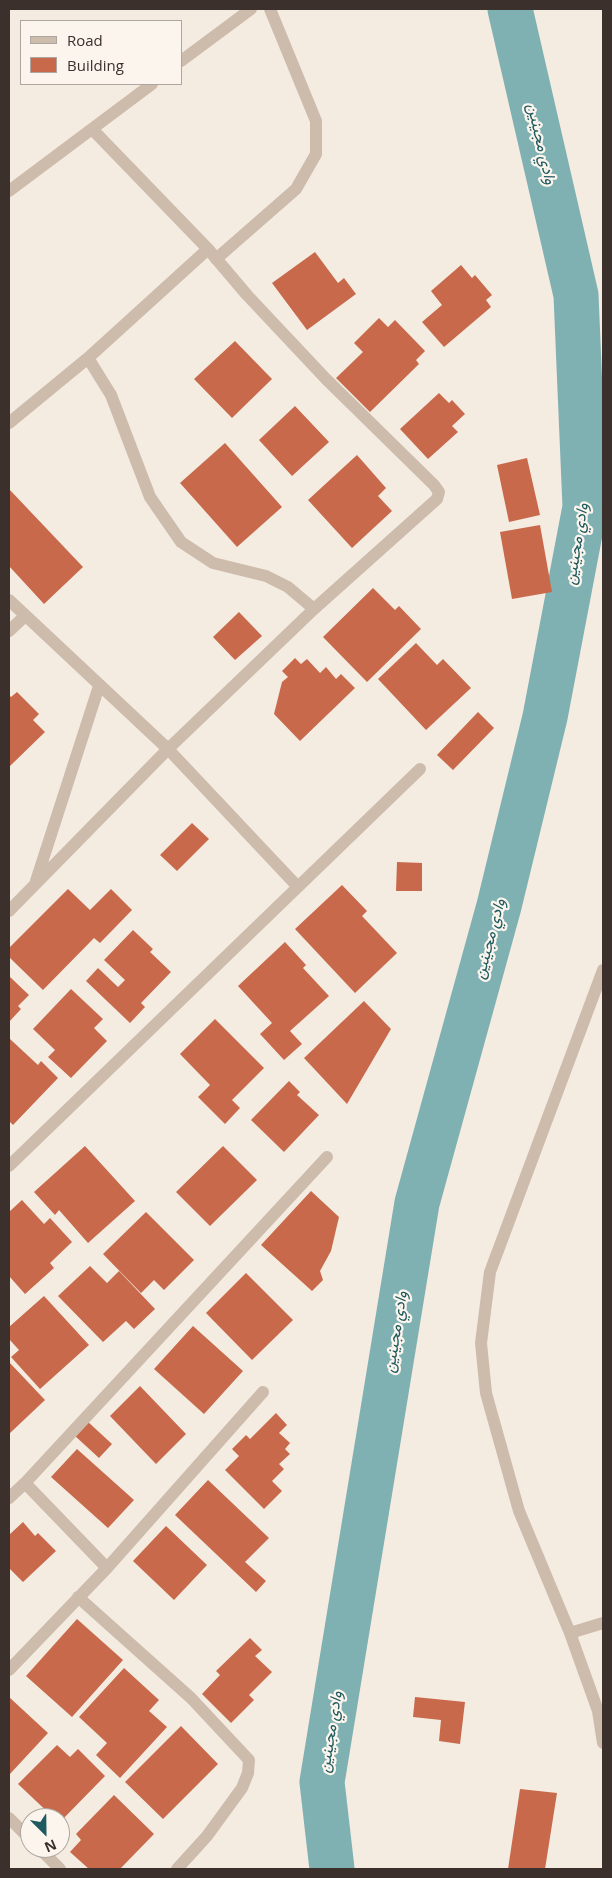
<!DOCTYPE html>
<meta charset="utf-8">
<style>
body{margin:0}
#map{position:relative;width:612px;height:1878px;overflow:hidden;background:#f4ebe1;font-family:"Open Sans",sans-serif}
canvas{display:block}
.frame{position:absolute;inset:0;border:10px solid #3b302b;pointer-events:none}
.legend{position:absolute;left:20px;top:20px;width:162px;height:65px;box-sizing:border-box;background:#fbf5ee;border:1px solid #aea6a0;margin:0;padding:6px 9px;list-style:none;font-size:15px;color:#3b302b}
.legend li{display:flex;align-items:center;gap:10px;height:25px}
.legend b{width:25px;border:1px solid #aea6a0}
.north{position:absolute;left:20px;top:1808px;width:50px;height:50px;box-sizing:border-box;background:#fbf5ee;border:1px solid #aea6a0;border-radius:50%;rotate:157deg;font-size:14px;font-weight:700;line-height:20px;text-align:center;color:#3b302b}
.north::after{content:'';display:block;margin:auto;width:18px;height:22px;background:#1f5a5e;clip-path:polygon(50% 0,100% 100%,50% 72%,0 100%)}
</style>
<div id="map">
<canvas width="612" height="1878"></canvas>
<div class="frame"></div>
<ul class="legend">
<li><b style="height:6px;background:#cdbbac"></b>Road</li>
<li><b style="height:14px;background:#c8694b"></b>Building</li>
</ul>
<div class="north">N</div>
</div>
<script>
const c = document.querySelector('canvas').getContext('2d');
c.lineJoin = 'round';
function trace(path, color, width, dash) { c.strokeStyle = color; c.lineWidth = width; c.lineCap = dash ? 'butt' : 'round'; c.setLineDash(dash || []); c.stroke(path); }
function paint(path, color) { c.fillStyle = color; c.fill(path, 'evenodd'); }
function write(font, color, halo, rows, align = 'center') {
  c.font = font + ' "Open Sans",Vazirmatn,sans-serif'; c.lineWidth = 4.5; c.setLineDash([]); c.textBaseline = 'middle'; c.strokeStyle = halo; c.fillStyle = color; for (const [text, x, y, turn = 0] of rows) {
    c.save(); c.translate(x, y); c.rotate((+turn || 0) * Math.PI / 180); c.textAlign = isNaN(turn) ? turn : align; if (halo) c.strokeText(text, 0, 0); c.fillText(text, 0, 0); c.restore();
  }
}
const river = new Path2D(`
 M 332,1869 L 322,1782 L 417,1203 L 499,906 L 545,717 L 585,507 L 576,295 L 510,9`);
const building = new Path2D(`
 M 315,252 L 338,283 L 344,278 L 356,294 L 307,330 L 272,283 Z
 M 461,265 L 472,278 L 475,275 L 492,295 L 486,300 L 491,307 L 444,347 L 422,322 L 442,305 L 431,291 Z
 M 379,318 L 388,327 L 395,320 L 425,351 L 416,360 L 419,364 L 370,412 L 336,378 L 363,352 L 354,343 Z
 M 235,341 L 272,379 L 232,418 L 194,379 Z
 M 439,393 L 449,403 L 452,400 L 465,414 L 452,426 L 458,432 L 428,459 L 400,429 Z
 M 295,406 L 329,442 L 292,476 L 259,440 Z
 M 225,443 L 282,507 L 237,547 L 180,483 Z
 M 357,455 L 386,488 L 378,496 L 392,511 L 352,548 L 308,500 Z
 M 527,458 L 540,515 L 509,522 L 497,465 Z
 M 9,489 L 83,567 L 44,604 L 9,566 Z
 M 540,525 L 552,592 L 512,599 L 500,532 Z
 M 373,588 L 395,610 L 399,606 L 421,629 L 367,682 L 323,637 Z
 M 239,612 L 262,636 L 235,660 L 213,637 Z
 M 416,643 L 437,665 L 443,659 L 471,688 L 426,730 L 378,679 Z
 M 295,658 L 301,664 L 307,659 L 320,673 L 326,667 L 336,679 L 341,674 L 355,688 L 300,741 L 274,714 L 282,682 L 288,677 L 282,671 Z
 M 17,692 L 39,714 L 33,720 L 45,732 L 9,767 L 9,695 L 11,697 Z
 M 478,712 L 494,728 L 453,770 L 437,755 Z
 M 192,823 L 209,839 L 177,871 L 160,855 Z
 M 397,862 L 422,863 L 422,891 L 396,891 Z
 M 342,885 L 367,911 L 362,916 L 397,953 L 355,993 L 295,929 Z
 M 68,889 L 90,910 L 111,889 L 132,910 L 100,943 L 94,938 L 43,990 L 9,957 L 9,948 Z
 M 133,930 L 153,949 L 150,952 L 171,972 L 141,1003 L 145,1007 L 130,1023 L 86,981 L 98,968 L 118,987 L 125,980 L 104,960 Z
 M 285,942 L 306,965 L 303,968 L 329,996 L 290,1031 L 302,1044 L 284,1060 L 260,1034 L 272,1023 L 238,986 Z
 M 9,976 L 29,995 L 18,1006 L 21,1009 L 9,1022 Z
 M 71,989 L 103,1019 L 94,1028 L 107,1041 L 71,1078 L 48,1057 L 55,1050 L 33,1029 Z
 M 364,1001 L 391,1029 L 347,1104 L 304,1058 Z
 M 215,1019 L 264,1068 L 232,1100 L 240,1108 L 225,1124 L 198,1097 L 210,1085 L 180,1054 Z
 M 10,1039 L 38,1065 L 41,1061 L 58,1078 L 13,1125 L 9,1121 Z
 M 289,1081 L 300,1092 L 297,1095 L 319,1115 L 284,1152 L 251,1120 Z
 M 85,1146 L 135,1201 L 88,1243 L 59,1210 L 55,1215 L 34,1192 Z
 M 223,1146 L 257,1180 L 210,1226 L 176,1192 Z
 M 311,1191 L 339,1217 L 331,1251 L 320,1271 L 323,1280 L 312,1291 L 261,1245 Z
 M 22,1200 L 44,1224 L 50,1218 L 72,1242 L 50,1263 L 54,1268 L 25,1294 L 9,1276 L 9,1212 Z
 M 146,1212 L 194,1260 L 164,1290 L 154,1280 L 141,1293 L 103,1254 Z
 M 90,1266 L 107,1283 L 119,1271 L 155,1309 L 134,1329 L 126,1321 L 103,1342 L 58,1296 Z
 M 246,1273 L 293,1320 L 252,1360 L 206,1313 Z
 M 44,1296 L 89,1345 L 40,1389 L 11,1357 L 19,1350 L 9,1339 L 9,1327 Z
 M 193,1326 L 243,1371 L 204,1414 L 154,1369 Z
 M 9,1362 L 45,1400 L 9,1434 Z
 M 140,1386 L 186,1434 L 156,1464 L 110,1416 Z
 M 276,1413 L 287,1425 L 279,1433 L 290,1443 L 285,1449 L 290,1454 L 279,1464 L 284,1469 L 272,1481 L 282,1491 L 264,1509 L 225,1470 L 239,1456 L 232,1449 L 246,1435 L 250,1439 Z
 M 87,1421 L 112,1444 L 99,1458 L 74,1435 Z
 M 77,1449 L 134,1500 L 108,1528 L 51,1477 Z
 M 208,1480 L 269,1538 L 245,1562 L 266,1581 L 256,1592 L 175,1515 Z
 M 23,1522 L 35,1536 L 38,1533 L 56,1551 L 23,1582 L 9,1568 L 9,1535 Z
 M 166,1526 L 207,1565 L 174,1600 L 133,1561 Z
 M 77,1619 L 123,1660 L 72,1717 L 26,1676 Z
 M 250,1638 L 262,1650 L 255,1656 L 272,1672 L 249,1695 L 254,1700 L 231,1723 L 202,1694 L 220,1675 L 216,1671 Z
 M 124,1668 L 159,1700 L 149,1711 L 167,1727 L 120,1778 L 96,1755 L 107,1743 L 79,1717 Z
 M 9,1697 L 48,1733 L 9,1775 Z
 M 415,1697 L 465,1702 L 460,1744 L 439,1741 L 441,1720 L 413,1717 Z
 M 181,1726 L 218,1764 L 163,1819 L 125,1782 Z
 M 57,1745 L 70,1757 L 78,1749 L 105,1776 L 60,1822 L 60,1818 L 54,1818 L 18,1784 Z
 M 520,1789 L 557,1793 L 545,1869 L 508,1869 Z
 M 114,1795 L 154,1834 L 120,1869 L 89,1869 L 70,1852 L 81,1840 L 76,1834 Z`);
const minor = new Path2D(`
 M 181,61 L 251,9
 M 9,191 L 152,84
 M 208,249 L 88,358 L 111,395 L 150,497 L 181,542 L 213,563 L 266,576 L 288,587 L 314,609
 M 216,259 L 296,189 L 316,154 L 316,121 L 270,9
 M 9,423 L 88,358
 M 9,600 L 168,749 L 298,887
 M 9,631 L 25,616
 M 36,881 L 99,686
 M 9,911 L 168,749 L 314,609 L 437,499 L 439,492 L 434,485 L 326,379 L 247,295 L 208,249 L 92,129
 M 603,970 L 490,1272 L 481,1343 L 486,1393 L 519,1511 L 570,1633 L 598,1711 L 603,1743
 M 9,1166 L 420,769
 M 25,1483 L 107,1568
 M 9,1498 L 25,1483 L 327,1157
 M 78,1597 L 191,1698 L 249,1760 L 248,1773 L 242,1788 L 207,1836 L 177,1869
 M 570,1633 L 603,1623
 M 9,1670 L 107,1568 L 263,1392
 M 9,1818 L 30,1839
 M 39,1848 L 60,1869`);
const waterNames = [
 ["وادي مجينين",541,144,77],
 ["وادي مجينين",577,544,-81],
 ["وادي مجينين",490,939,-75],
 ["وادي مجينين",396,1332,-81],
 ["وادي مجينين",331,1732,-81]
];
trace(river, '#7fb0b2', 45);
paint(building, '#c8694b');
trace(minor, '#cdbbac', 12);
write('italic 16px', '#1f5a5e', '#fbf5ee', waterNames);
</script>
